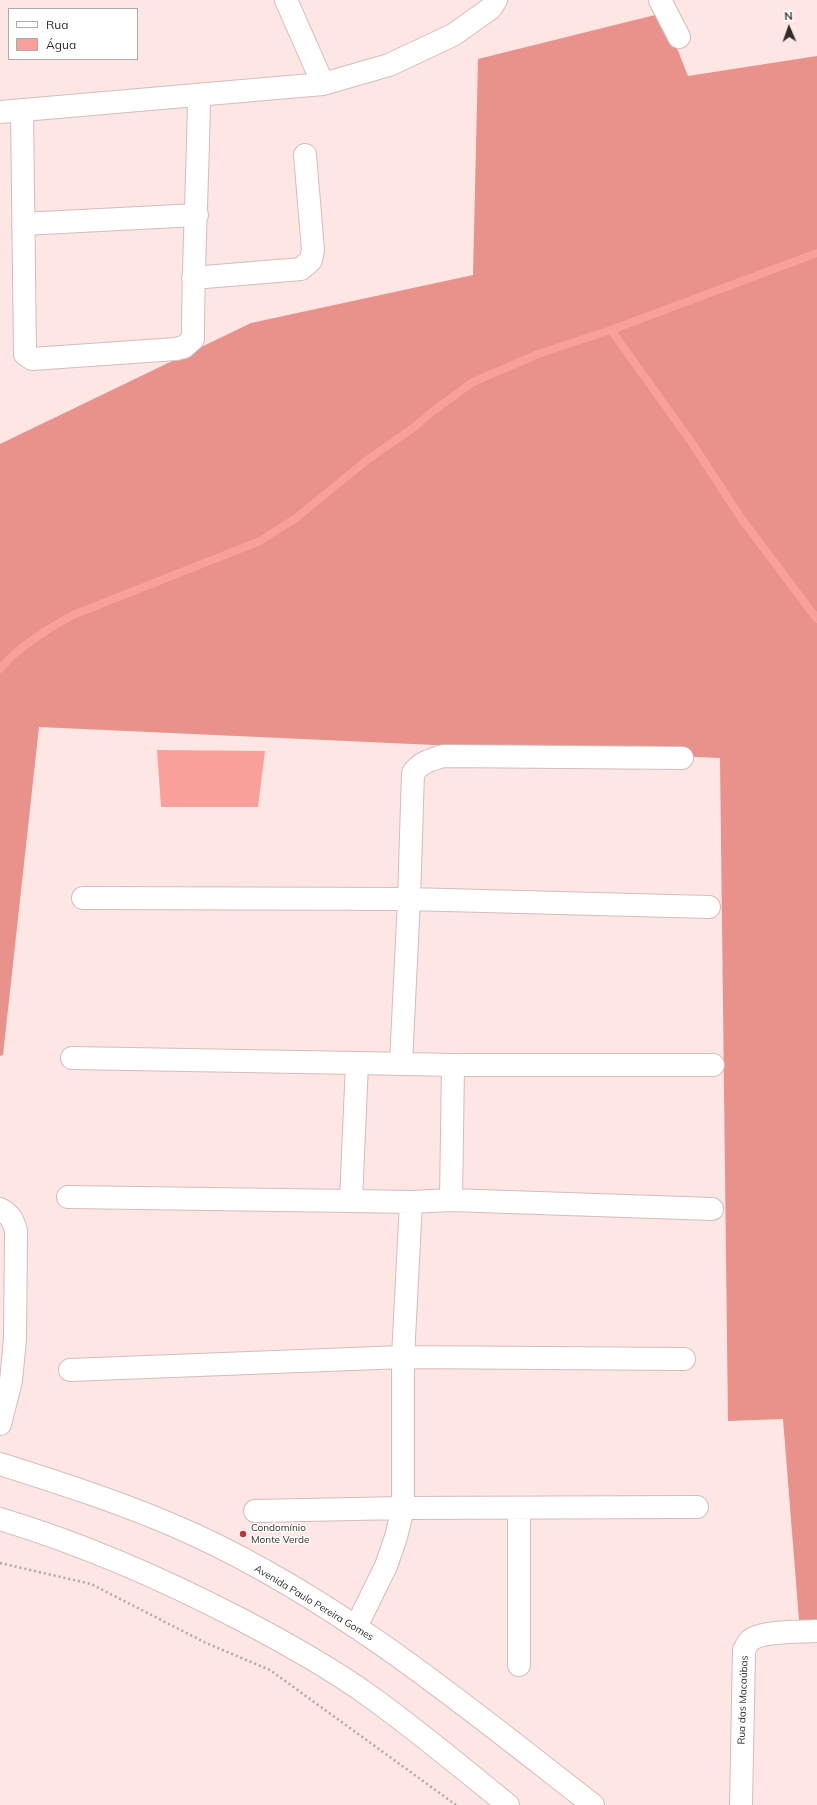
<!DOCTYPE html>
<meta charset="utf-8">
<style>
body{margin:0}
#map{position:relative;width:817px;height:1805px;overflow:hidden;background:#fde6e4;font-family:Mulish,sans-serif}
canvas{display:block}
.legend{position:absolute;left:8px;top:8px;width:130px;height:52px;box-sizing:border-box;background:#fff;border:1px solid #adaaaa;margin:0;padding:5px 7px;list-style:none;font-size:12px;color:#332b2a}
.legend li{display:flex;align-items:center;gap:8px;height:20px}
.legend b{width:20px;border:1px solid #adaaaa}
.north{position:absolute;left:769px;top:8px;width:40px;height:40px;-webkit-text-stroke:3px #fff;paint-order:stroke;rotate:358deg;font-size:11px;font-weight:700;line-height:16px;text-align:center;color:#332b2a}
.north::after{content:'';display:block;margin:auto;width:14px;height:18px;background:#332b2a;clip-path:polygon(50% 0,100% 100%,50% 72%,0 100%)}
</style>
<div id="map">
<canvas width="817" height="1805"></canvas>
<ul class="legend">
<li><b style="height:5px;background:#fff"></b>Rua</li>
<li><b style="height:11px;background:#faa09a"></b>Água</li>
</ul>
<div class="north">N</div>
</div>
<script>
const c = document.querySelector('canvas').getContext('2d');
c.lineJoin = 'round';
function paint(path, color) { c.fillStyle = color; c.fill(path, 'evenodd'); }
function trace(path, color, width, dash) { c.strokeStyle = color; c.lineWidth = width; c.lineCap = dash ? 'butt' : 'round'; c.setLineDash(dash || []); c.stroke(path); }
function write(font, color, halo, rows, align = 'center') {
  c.font = font + ' Mulish,sans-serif'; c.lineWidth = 3; c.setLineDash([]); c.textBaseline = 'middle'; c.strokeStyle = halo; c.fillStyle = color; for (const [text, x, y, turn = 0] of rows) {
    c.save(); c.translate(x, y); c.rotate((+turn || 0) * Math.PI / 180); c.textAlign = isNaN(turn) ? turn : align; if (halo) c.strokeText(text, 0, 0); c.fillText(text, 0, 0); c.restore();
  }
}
const forest = new Path2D(`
 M 663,13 L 688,76 L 817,56 L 817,1620 L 799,1620 L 783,1419 L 728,1421 L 720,758 L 39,727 L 3,1055 L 0,1056 L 0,444 L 251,323 L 473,275 L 478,59 Z`);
const water = new Path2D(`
 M 157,750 L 265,751 L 258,807 L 161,807 Z`);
const stream = new Path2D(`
 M 611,330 L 692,443 L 741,518 L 817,619
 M 0,669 C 19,646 47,629 73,615 L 260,541 L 296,518 L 367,460 L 413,428 L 433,411 L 473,382 L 538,354 L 611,330 L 817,253`);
const path = new Path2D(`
 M 0,1563 L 91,1584 L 206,1643 L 270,1670 L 456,1805`);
const minor = new Path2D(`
 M 660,0 L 679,37
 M 323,84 L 389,65 L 453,35 L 491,8 L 496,0
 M 22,110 L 25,354 L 32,359 L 176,349 L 184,347 L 193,339 C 193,258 198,176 199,95
 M 0,112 L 323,84 L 286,0
 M 23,224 L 197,215
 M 193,278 L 301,269 L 311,260 L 313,250 L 305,155
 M 83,898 L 409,899 L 709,907
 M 72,1058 L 357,1063
 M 357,1063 L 453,1065 L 451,1200 L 411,1202 L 351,1201 Z
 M 401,1063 L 409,899 L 413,773 C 421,762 430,760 443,756 L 682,758
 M 453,1065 L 713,1065
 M 68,1197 L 351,1201
 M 451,1200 L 712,1209
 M 0,1209 C 10,1214 13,1220 16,1231 L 15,1339 L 11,1381 L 0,1424
 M 70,1370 L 403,1357 L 684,1359
 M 519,1508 L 519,1665
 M 255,1511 L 403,1508 L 697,1507
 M 356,1627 L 386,1566 L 396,1537 L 403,1508 L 403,1357 L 411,1202
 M 741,1805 L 744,1650 C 747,1645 749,1640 754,1638 C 767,1631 801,1632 817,1631`);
const major = new Path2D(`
 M 0,1464 C 66,1485 132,1506 195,1535 C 342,1603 467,1707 593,1805
 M 0,1519 C 83,1544 163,1579 240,1619 C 284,1642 328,1666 368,1695 C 416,1729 462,1768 508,1805`);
const markers = [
 [243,1534,4,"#c33438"]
];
const poiNames = [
 ["Condomínio",251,1528],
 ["Monte Verde",251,1540]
];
const streetNames = [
 ["Avenida Paulo Pereira Gomes",314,1603,31],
 ["Rua das Macaúbas",743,1700,-88]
];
paint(forest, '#e9918b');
paint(water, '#faa09a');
trace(stream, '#faa09a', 8);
trace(minor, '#d3bdbb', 24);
trace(major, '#d3bdbb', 24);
trace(path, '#b6a5a3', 2.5, [2, 3]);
trace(minor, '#fff', 22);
trace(major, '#fff', 22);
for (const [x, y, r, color] of markers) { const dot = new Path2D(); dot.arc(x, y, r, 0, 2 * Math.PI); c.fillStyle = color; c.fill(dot); trace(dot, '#fff', 1.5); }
write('10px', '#332b2a', '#fff', poiNames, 'left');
write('10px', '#332b2a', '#fff', streetNames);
</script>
